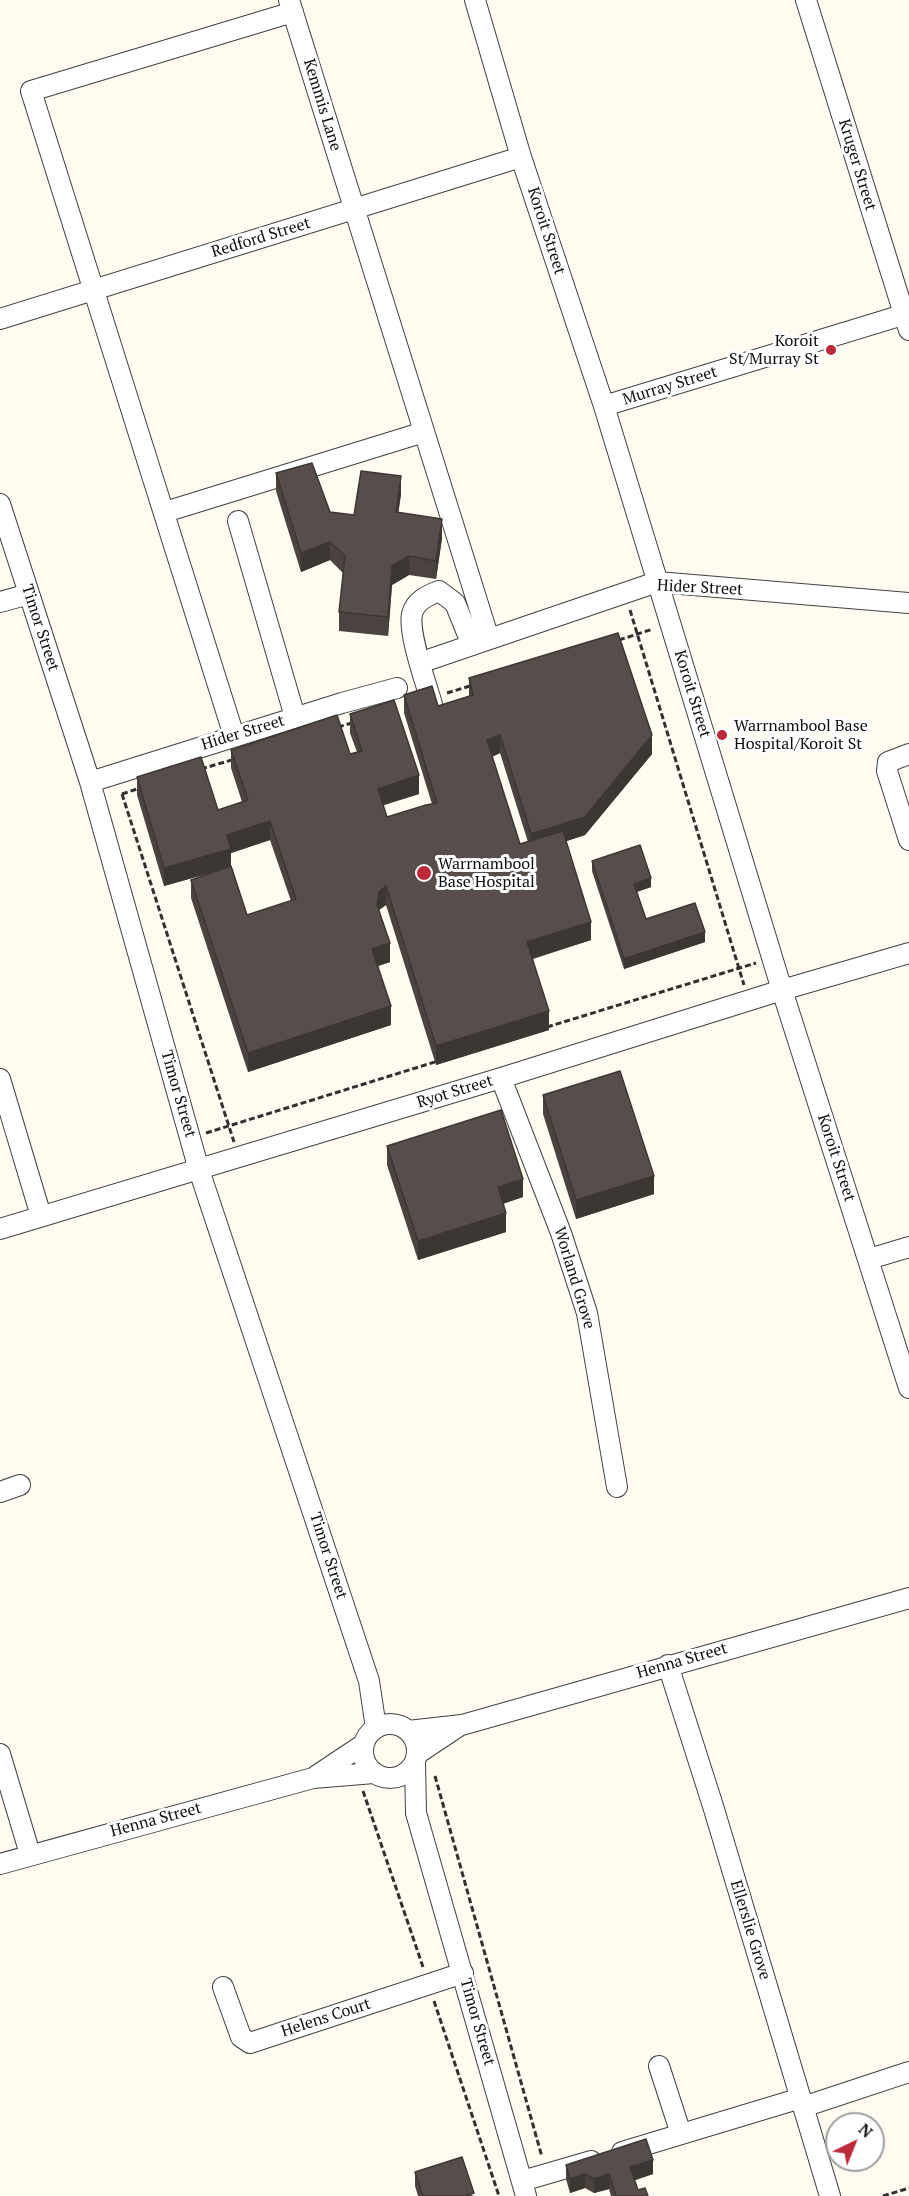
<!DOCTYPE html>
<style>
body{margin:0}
#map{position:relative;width:909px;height:2196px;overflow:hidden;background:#fffbf0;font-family:"PT Serif",serif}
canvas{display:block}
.north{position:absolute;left:825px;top:2112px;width:60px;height:60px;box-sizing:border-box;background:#fff;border:2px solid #9f9f9f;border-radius:50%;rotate:43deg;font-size:16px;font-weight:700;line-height:24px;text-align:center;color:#0e0e0e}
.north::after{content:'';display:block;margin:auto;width:21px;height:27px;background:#bd283a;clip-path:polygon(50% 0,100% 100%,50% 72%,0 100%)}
</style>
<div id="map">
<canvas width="909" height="2196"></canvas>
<div class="north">N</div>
</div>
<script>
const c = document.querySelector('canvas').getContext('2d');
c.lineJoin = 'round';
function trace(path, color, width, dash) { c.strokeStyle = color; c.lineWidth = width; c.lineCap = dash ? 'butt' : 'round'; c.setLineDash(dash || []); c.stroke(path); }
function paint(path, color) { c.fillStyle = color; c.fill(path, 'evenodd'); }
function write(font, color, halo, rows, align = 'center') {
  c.font = font + ' "PT Serif",serif'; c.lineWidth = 6; c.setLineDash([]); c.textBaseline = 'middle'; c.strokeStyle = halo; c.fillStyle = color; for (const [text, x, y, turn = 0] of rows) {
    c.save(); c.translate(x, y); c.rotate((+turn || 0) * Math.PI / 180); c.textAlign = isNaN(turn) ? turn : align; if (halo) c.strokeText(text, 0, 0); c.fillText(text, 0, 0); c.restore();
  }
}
const path = new Path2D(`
 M 630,610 L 744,985
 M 619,640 L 653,629
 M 447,693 L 473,685
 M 338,727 L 352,723
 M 201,769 L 235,759
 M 122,794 L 140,788
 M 122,794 L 234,1142
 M 547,1027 L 756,963
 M 206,1133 L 438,1061
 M 435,1776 L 542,2157
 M 363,1791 L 423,1967
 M 434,2001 L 499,2196
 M 883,2196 L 909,2188`);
const minor = new Path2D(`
 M 289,0 L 489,639
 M 475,0 L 521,157 L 604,406 L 782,990 L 909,1388
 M 806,0 L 909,330
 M 0,319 L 521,157
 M 604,406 L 909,313
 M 0,504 L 90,782 L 199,1170 L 369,1681 L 376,1728
 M 165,512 L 424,432
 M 238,521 L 295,717
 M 0,602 L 29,594
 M 431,659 L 657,582 L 909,603
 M 432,704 C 426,683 408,634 412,614 C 415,601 428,595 439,591 L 455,603 L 472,645
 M 234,736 L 31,91 L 293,12
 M 909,754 L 888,762 L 887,771 L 909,840
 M 90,782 L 342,703 L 397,688
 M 501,1078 L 561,1233 L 587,1313 L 617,1487
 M 0,1079 L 41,1216
 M 0,1229 L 501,1078 L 782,990 L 909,953
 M 869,1259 L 909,1247
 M 0,1492 L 20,1485
 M 668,1665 L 713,1806 L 830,2196
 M363 1751a27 27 0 1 1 54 0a27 27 0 1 1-54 0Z
 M 408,1731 L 462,1725 L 909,1598
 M 0,1754 L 30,1854
 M 417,1754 L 459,1726
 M 415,1763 L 416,1813 L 526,2196
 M 316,1776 L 364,1744
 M 0,1864 L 313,1778 L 374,1773
 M 223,1987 L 241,2037 L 250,2043 L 463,1973
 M 659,2066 L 681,2134
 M 803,2107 L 909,2072
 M 622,2152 L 801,2098
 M 522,2181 L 591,2161`);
const wall = new Path2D(`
 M 276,473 L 330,512 L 354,515 L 401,494 L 398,512 L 442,538 L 436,579 L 409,575 L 392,585 L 388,636 L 339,631 L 339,612 L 343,573 L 330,560 L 301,572 L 276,491 Z
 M 469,678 L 652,754 L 585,835 L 566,841 L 591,940 L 533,959 L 549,1030 L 436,1065 L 386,905 L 379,910 L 390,962 L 378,966 L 391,1025 L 248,1072 L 191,898 L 191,880 L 214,872 L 164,886 L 137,795 L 137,777 L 218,810 L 242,802 L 231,768 L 231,750 L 350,754 L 357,752 L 350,733 L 350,714 L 419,794 L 383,805 L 387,817 L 432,804 L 404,713 L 404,695 L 438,706 L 469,696 ZM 500,753 L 528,842 L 520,844 L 492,757 ZM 270,840 L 291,901 L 247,915 L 231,867 L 231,853 Z
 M 592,861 L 651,887 L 636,892 L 646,919 L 705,942 L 624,969 L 592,871 Z
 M 543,1095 L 654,1194 L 576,1219 L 543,1114 Z
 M 387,1146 L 523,1197 L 503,1204 L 506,1232 L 418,1260 L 387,1165 Z
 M 566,2165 L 653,2174 L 634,2180 L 638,2190 L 648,2196 L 611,2196 L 609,2189 L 594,2193 L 585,2188 L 570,2193 L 566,2179 Z
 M 415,2172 L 474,2196 L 418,2196 L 415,2186 Z`);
const shadedWall = new Path2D(`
 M 401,476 L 401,494 L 396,530 L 396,512 Z
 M 442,519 L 442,538 L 436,579 L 436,561 Z
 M 330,542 L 330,560 L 301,572 L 301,553 Z
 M 409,556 L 409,575 L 392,585 L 388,636 L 388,617 L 392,566 Z
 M 500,735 L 500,753 L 487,759 L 487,740 Z
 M 652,735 L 652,754 L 585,835 L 531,853 L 531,834 Z
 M 419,775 L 419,794 L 378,807 L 378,789 Z
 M 270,821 L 270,840 L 231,853 L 231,867 L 164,886 L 164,868 L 227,835 Z
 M 651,878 L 651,887 L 634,893 L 634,884 Z
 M 386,886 L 386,905 L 379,910 L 377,905 L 379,892 Z
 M 591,922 L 591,940 L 527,960 L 527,942 Z
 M 705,932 L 705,942 L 624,969 L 624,959 Z
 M 390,943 L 390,962 L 372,968 L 372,949 Z
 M 391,1006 L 391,1025 L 248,1072 L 248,1053 Z
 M 549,1011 L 549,1030 L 436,1065 L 436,1046 Z
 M 654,1176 L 654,1194 L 576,1219 L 576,1200 Z
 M 523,1179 L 523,1197 L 498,1205 L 498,1187 Z
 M 506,1213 L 506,1232 L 418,1260 L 418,1241 Z
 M 653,2160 L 653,2174 L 630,2182 L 630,2167 Z
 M 585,2174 L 585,2188 L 570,2193 L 570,2179 Z
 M 609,2174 L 609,2189 L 594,2193 L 594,2179 Z`);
const building = new Path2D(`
 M 312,463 L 330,512 L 354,515 L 361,471 L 401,476 L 396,512 L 442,519 L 436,561 L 409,556 L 392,566 L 388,617 L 339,612 L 345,556 L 330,542 L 301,553 L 276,473 Z
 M 618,633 L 652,735 L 585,817 L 531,834 L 500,735 L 487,740 L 520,844 L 563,831 L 591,922 L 527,942 L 549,1011 L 436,1046 L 386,886 L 379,892 L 377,905 L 390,943 L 372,949 L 391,1006 L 248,1053 L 191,880 L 231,866 L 247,915 L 296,899 L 270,821 L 227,835 L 231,849 L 164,868 L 137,777 L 201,757 L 218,810 L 248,800 L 231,750 L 337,715 L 350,754 L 362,751 L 350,714 L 394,700 L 419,775 L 378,789 L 387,817 L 426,805 L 437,803 L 404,695 L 432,686 L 438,706 L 473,695 L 469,678 Z
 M 640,845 L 651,878 L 634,884 L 646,919 L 695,903 L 705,932 L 624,959 L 592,861 Z
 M 620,1071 L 654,1176 L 576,1200 L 543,1095 Z
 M 501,1110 L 523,1179 L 498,1187 L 506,1213 L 418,1241 L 387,1146 Z
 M 646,2139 L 653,2160 L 630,2167 L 638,2190 L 645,2188 L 648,2196 L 616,2196 L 609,2174 L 594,2179 L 585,2174 L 570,2179 L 566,2165 Z
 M 462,2157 L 474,2193 L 465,2196 L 423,2196 L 415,2172 Z`);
const markers = [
 [831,350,6,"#bd283a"],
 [722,735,6,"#bd283a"],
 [424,873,8,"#bd283a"]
];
const streetNames = [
 ["Kemmis Lane",322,105,73],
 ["Kruger Street",857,165,73],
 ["Koroit Street",546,231,72],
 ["Redford Street",261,238,-17],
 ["Murray Street",670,386,-17],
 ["Hider Street",700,588,3],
 ["Timor Street",40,628,72],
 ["Koroit Street",692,694,73],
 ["Hider Street",243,733,-17],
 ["Ryot Street",455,1092,-17],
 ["Timor Street",178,1094,74],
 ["Koroit Street",836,1158,72],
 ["Worland Grove",574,1278,73],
 ["Timor Street",328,1556,72],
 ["Henna Street",682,1661,-16],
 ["Henna Street",156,1820,-15],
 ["Ellerslie Grove",750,1930,73],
 ["Helens Court",326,2018,-18],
 ["Timor Street",477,2022,74]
];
const poiNames = [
 ["Koroit",819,341,"right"],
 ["St/Murray St",819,359,"right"],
 ["Warrnambool Base",734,726],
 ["Hospital/Koroit St",734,744],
 ["Warrnambool",438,864],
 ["Base Hospital",438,882]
];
trace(minor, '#414141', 22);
trace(path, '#303030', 3, [6, 3]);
trace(minor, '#fff', 20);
paint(wall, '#4b4340');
paint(shadedWall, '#3d3734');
paint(building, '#574e4b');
trace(building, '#3d3734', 1.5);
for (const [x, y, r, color] of markers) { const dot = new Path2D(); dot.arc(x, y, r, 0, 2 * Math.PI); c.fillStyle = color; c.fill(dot); trace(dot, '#fff', 2); }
write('16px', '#0e0e0e', '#fff', streetNames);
write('16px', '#0e0e0e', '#fff', poiNames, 'left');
</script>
